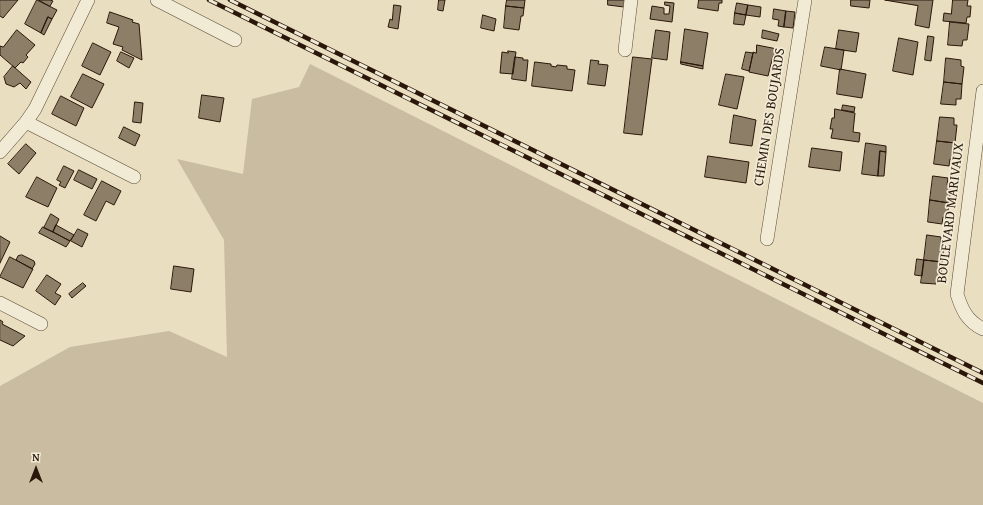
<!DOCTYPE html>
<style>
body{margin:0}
#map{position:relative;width:983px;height:505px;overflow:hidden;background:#e9debf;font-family:"Gentium Book Plus",serif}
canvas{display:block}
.north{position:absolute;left:16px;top:449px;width:40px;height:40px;-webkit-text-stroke:3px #f1ead5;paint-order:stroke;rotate:0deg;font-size:11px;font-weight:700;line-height:16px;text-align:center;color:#2a170a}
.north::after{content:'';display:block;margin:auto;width:14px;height:18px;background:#2a170a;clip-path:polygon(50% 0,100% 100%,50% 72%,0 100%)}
</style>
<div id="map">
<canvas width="983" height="505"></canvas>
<div class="north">N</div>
</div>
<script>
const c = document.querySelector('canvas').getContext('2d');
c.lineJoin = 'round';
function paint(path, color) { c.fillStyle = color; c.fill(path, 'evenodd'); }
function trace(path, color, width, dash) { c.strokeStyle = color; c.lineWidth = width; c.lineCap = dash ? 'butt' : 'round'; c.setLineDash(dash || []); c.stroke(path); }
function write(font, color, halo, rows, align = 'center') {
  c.font = font + ' "Gentium Book Plus",serif'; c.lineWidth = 3.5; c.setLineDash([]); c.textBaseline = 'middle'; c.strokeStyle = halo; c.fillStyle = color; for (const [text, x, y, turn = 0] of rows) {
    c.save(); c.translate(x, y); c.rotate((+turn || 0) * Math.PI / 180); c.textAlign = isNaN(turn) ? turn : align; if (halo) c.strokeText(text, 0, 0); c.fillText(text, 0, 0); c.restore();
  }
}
const green = new Path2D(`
 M 310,64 L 983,403 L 983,505 L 0,505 L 0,386 L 70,347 L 169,331 L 227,357 L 224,240 L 177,159 L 243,174 L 252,99 L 299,87 Z`);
const building = new Path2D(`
 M 0,0 L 18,0 L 3,18 L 0,16 Z
 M 37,0 L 57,10 L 52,19 L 48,17 L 41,33 L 25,24 Z
 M 39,0 L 50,0 L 53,1 L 50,6 Z
 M 439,0 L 445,0 L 443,11 L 438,10 Z
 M 507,0 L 525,0 L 524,8 L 506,6 Z
 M 608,0 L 625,0 L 624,7 L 608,5 Z
 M 699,0 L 722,0 L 722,3 L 719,3 L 718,11 L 698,8 Z
 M 851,0 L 870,0 L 869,8 L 851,6 Z
 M 885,0 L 933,0 L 929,28 L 915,25 L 918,6 Z
 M 953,0 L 968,0 L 967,6 L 971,6 L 970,17 L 967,17 L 966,23 L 943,21 L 944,13 L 951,14 Z
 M 665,2 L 674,3 L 672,22 L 650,19 L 652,6 L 664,8 L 664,14 L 669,14 L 670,6 L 665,5 Z
 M 737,3 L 748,5 L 746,15 L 735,13 Z
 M 394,5 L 401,6 L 398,29 L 388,27 L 390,19 L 392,20 Z
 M 748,5 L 761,7 L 760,17 L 746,15 Z
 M 506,6 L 524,8 L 523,16 L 521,16 L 519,30 L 504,28 Z
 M 774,9 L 786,11 L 784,27 L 778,26 L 779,20 L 773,19 Z
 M 786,11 L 795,12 L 793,28 L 784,27 Z
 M 110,12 L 133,20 L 132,22 L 139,24 L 142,60 L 122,50 L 123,47 L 113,44 L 119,27 L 107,23 Z
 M 735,13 L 746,15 L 744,25 L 734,24 Z
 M 483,15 L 496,19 L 494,31 L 481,28 Z
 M 48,17 L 52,19 L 44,35 L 41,33 Z
 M 950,22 L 969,24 L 967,40 L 963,40 L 962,46 L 948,45 Z
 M 685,29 L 708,33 L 703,66 L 681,62 Z
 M 17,30 L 35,45 L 26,55 L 28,57 L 23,63 L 21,62 L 15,68 L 0,55 L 0,46 L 3,47 Z
 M 656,30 L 670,32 L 667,60 L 652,58 Z
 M 763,30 L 779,34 L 777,41 L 762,38 Z
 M 839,30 L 859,33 L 856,52 L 836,49 Z
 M 928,36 L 934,37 L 931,61 L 925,60 Z
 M 899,38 L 918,42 L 913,75 L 893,71 Z
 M 93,43 L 111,52 L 100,75 L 82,66 Z
 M 757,45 L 777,49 L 776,57 L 773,56 L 768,76 L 749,72 L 753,53 L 753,52 L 756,53 Z
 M 825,47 L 844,50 L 841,70 L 821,66 Z
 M 508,51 L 516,52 L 513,74 L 500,73 L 502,52 L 508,53 Z
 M 121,52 L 134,58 L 129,68 L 117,61 Z
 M 746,52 L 753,53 L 749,71 L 742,69 Z
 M 515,57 L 523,58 L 523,60 L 528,60 L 526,81 L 512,79 Z
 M 633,57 L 652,59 L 642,135 L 624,133 Z
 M 946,58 L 961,60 L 961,66 L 964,67 L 962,84 L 944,82 Z
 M 591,60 L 599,61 L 598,64 L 608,65 L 605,86 L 588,84 Z
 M 535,62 L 551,64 L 551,66 L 556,67 L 557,65 L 567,66 L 567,69 L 575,70 L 572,91 L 532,86 Z
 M 681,62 L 703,66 L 703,69 L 681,64 Z
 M 13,66 L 31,82 L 26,89 L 20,83 L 14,87 L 6,84 L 4,77 Z
 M 840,69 L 866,74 L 862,98 L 837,94 Z
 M 83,74 L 104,84 L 92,108 L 71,97 Z
 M 726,74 L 744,77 L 737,109 L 719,105 Z
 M 944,82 L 962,84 L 961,99 L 956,99 L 956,105 L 941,104 Z
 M 202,95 L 224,98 L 220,122 L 199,118 Z
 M 61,96 L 84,108 L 76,126 L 52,114 Z
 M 135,102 L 143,103 L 141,123 L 133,122 Z
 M 843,105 L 855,107 L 854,112 L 842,110 Z
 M 835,109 L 855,113 L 853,132 L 860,133 L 859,142 L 831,138 L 833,129 L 830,129 L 832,118 L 834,118 Z
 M 734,115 L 756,120 L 752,146 L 730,143 Z
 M 940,117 L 954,118 L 954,125 L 957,125 L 955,143 L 937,141 Z
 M 124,127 L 140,135 L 135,146 L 119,138 Z
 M 937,141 L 955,143 L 954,159 L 950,159 L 949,166 L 934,164 Z
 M 866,143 L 886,146 L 886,152 L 880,151 L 878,176 L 862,174 Z
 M 26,144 L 36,153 L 19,174 L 8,164 Z
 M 812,148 L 842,152 L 840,171 L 809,167 Z
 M 880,151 L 886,152 L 884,176 L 878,176 Z
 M 708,156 L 749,162 L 746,183 L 705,177 Z
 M 64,166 L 74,171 L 65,188 L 59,185 L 61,182 L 57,180 Z
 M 79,170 L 97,179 L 92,189 L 74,180 Z
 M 933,176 L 948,178 L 947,185 L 951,186 L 949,203 L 930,200 Z
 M 37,177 L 57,188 L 48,207 L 26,197 Z
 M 102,181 L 121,191 L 114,205 L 106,201 L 96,221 L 84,215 Z
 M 930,200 L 949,203 L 947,218 L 943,217 L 942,224 L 928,222 Z
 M 51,214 L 59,219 L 53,232 L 44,228 Z
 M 56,225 L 74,235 L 70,241 L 53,232 Z
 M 43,227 L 53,232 L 70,241 L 66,247 L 39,233 Z
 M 78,229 L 88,234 L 82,247 L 71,241 Z
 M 927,235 L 941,237 L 941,244 L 944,244 L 942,262 L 924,260 Z
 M 0,236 L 10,242 L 0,263 Z
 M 22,255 L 34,261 L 35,264 L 32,269 L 16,260 L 18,256 Z
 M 10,257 L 33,269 L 23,288 L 0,277 Z
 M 917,259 L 924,260 L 922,276 L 915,275 Z
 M 924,260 L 942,262 L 941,278 L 937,277 L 936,284 L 921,283 Z
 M 174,266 L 194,269 L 191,292 L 171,289 Z
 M 47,275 L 61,284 L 55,293 L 61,296 L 55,305 L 36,291 Z
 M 83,283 L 86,286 L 72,298 L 69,294 Z
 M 0,320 L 3,322 L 2,324 L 25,336 L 13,346 L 0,340 Z`);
const street = new Path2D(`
 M 157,0 L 235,40
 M 625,50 L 631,0
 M 983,91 L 957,294 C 962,310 967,321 983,329
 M 26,122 L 134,177
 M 0,152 L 26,122 L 35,109 L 88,0
 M 767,239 L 805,0
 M 0,303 L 41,324`);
const rail = new Path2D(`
 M 209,0 L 983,383
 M 230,0 L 983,373`);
const streetNames = [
 ["CHEMIN DES BOUJARDS",770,117,-81],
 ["BOULEVARD MARIVAUX",951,213,-83]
];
paint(green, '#c9bca0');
paint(building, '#8d7e68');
trace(building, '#2a170a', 1);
trace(street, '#5a4937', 14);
trace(street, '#f1ead5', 13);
trace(rail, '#2a170a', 4.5);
trace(rail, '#f1ead5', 3, [9]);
write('14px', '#2a170a', '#f1ead5', streetNames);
</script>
